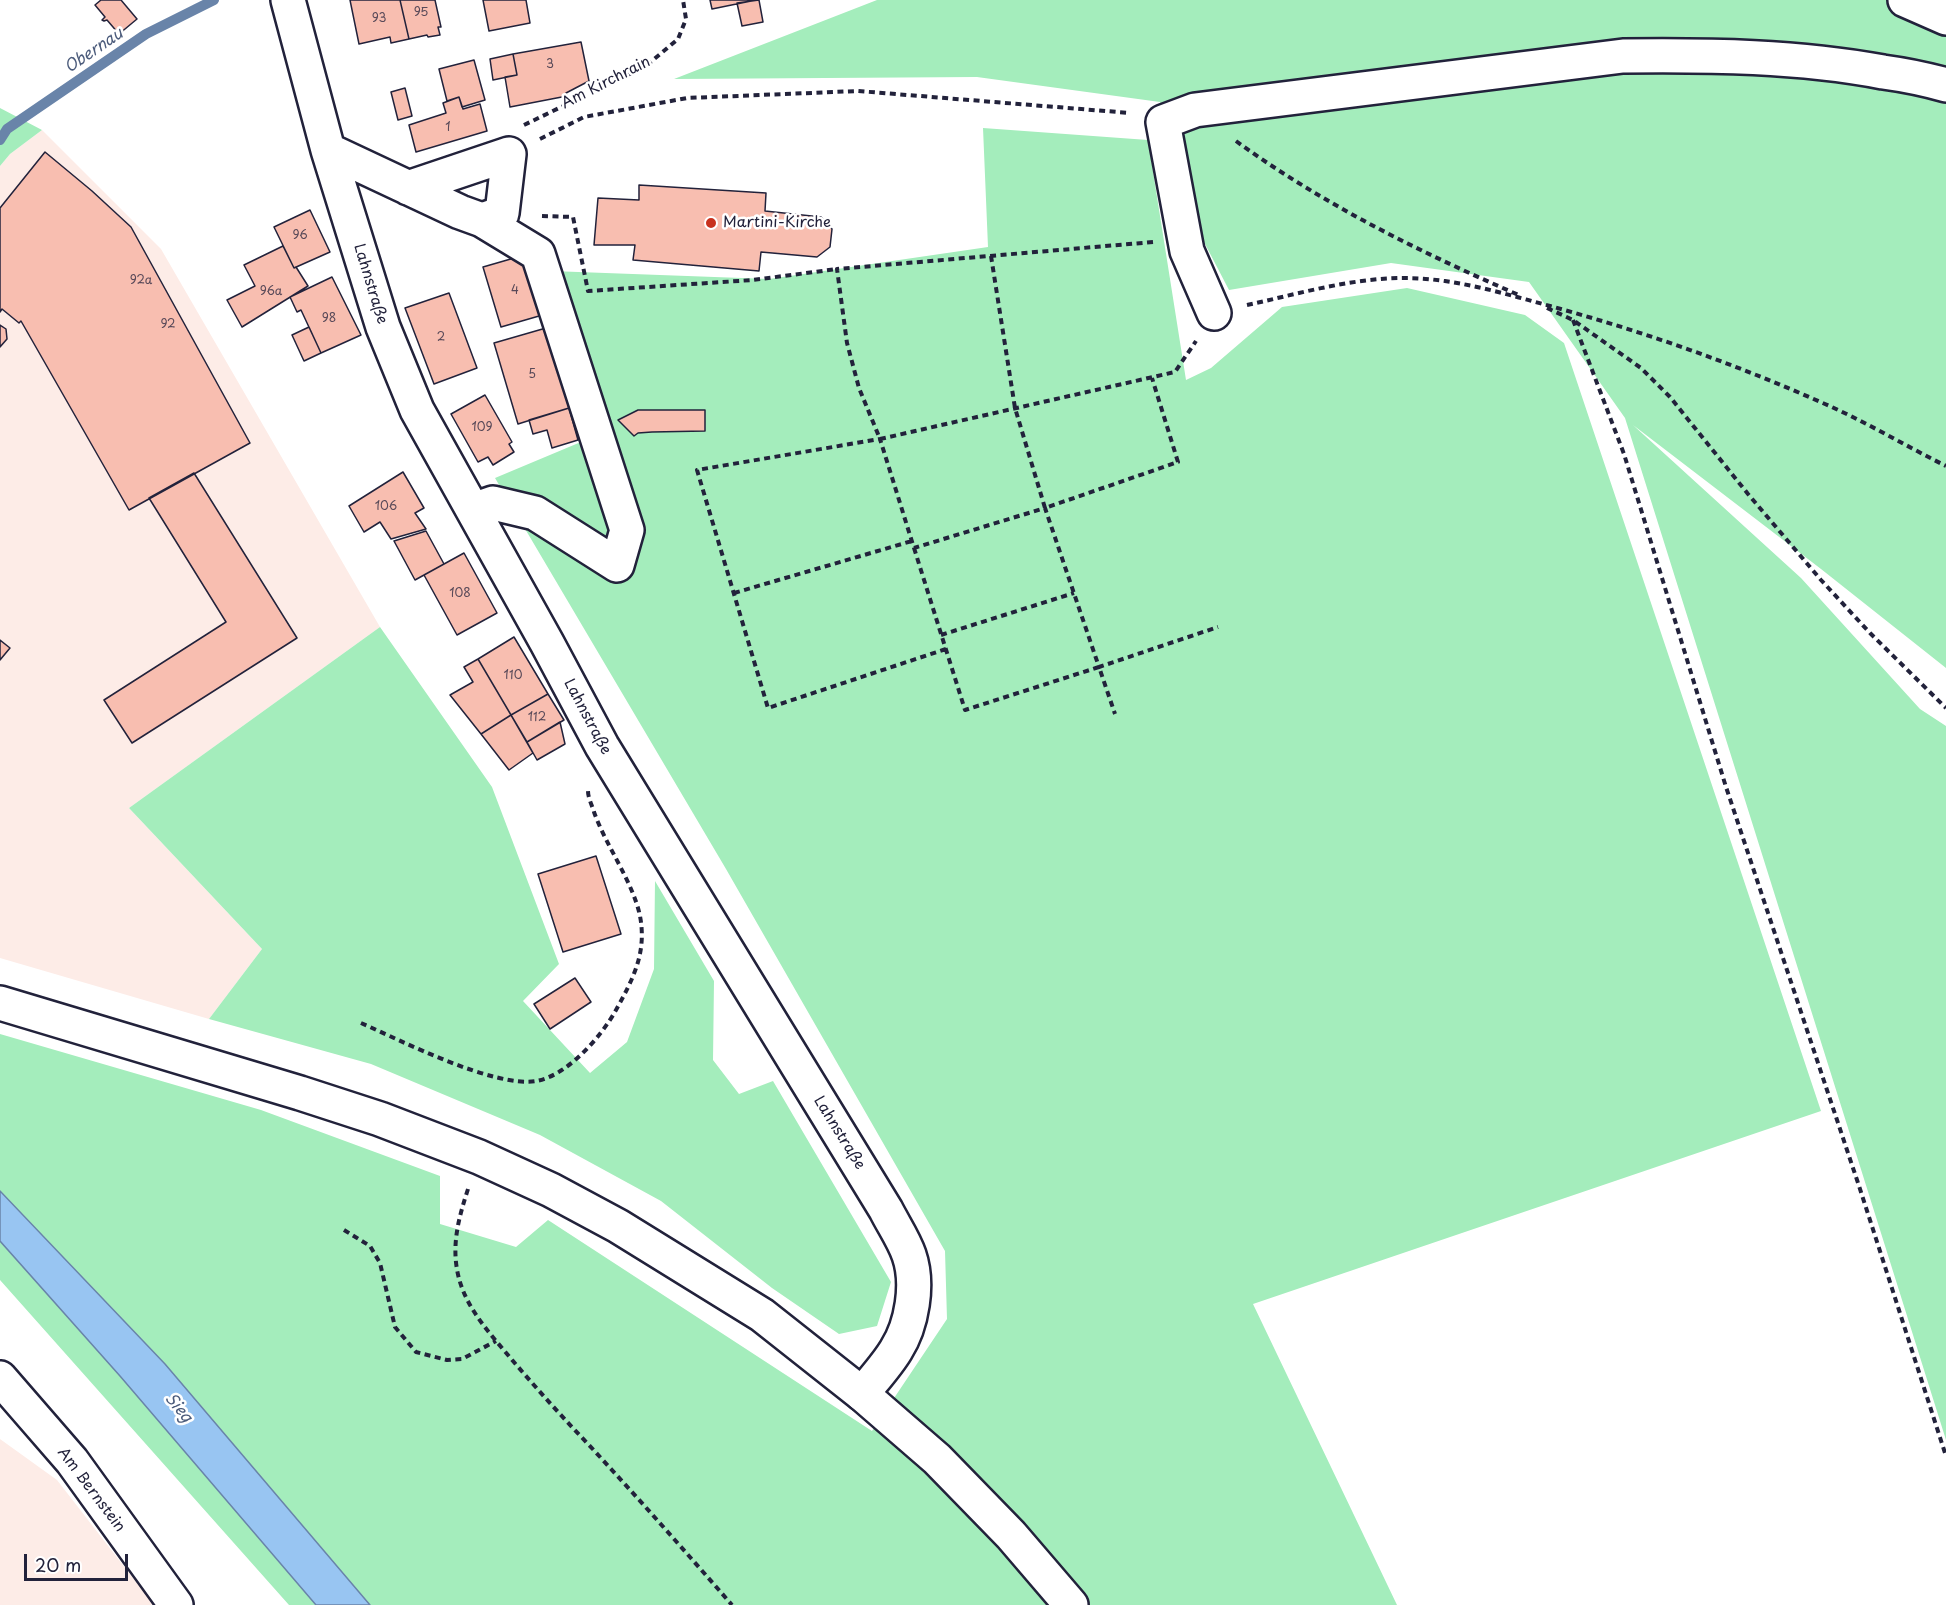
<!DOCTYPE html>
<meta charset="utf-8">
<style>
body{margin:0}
#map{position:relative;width:1946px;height:1605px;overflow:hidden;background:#fff;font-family:"Playpen Sans",sans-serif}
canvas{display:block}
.scale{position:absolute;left:24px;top:1554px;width:104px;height:27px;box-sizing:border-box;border:3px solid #22223b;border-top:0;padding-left:8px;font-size:18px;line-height:21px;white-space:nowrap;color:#22223b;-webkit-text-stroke:4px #fff;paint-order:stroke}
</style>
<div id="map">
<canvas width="1946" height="1605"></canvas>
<div class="scale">20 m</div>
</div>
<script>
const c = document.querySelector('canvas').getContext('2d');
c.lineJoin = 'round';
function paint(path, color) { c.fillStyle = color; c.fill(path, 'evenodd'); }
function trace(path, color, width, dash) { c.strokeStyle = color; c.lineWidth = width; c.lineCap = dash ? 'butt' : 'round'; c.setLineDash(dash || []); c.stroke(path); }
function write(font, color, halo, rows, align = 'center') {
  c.font = font + ' "Playpen Sans",sans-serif'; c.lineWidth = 5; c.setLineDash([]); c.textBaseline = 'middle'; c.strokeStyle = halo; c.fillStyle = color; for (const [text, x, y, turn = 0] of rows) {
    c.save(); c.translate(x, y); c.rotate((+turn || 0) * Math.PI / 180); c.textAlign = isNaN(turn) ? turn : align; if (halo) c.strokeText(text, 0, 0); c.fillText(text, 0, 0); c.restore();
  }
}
const built = new Path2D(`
 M 42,130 L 161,249 L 380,627 L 129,808 L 262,949 L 209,1019 L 0,958 L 0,166 L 10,154 Z
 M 0,1439 L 57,1480 L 154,1605 L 0,1605 Z`);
const green = new Path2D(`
 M 877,0 L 1935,0 L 1946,4 L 1946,668 L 1821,569 L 1633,425 L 1801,578 L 1920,709 L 1946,726 L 1946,1440 L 1625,418 L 1529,282 L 1391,263 L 1229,290 L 1204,242 L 1160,102 L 977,77 L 674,79 Z
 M 0,108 L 42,130 L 10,154 L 0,166 Z
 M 983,128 L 1148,140 L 1186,380 L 1211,368 L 1282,307 L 1407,288 L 1525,315 L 1564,343 L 1821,1111 L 1253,1304 L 1397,1605 L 289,1605 L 0,1280 L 0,1034 L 261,1110 L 440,1176 L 440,1224 L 516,1247 L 548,1220 L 872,1431 L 947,1319 L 945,1251 L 726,869 L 495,478 L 600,434 L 551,271 L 769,279 L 988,247 Z
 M 380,627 L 492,787 L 559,964 L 523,1001 L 590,1073 L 627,1042 L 654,969 L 655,881 L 714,981 L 713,1060 L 739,1094 L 773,1081 L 891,1282 L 877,1326 L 839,1334 L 772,1288 L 661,1201 L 540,1135 L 371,1064 L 209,1019 L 262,949 L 129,808 Z`);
const water = new Path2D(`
 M 0,1191 L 165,1364 L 370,1605 L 316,1605 L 120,1376 L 0,1241 Z`);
const stream = new Path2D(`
 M 0,140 L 7,129 L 146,34 L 214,0`);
const building = new Path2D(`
 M 101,0 L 121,0 L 137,19 L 119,34 L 107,20 L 104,21 L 102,20 L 105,17 L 95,5 Z
 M 350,0 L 400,0 L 409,39 L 391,43 L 390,37 L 359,44 Z
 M 400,0 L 435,0 L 441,27 L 438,27 L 440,35 L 428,37 L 427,35 L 409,39 Z
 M 483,0 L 526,0 L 530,23 L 489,31 Z
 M 710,0 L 756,0 L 712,9 Z
 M 759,0 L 763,22 L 742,26 L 737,3 Z
 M 581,42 L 589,81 L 566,93 L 567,96 L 510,107 L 505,77 L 517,75 L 513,54 Z
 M 513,54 L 517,75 L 493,80 L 490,59 Z
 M 474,60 L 485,100 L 462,107 L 459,97 L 447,101 L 439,69 Z
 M 405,88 L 412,116 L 398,120 L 391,92 Z
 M 459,97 L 463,109 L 480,104 L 487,131 L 416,152 L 409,125 L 446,113 L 443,103 Z
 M 45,152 L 92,191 L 131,227 L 250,443 L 129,510 L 21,321 L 19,323 L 2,309 L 0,312 L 0,208 Z
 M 639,185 L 766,193 L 765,211 L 821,217 L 832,229 L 830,247 L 817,257 L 761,252 L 759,271 L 633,260 L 635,245 L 594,245 L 598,198 L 639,200 Z
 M 310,210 L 330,252 L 294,268 L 274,227 Z
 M 283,246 L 294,268 L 296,267 L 308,286 L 242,327 L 227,300 L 255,286 L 244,265 Z
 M 528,254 L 546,314 L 501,327 L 483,267 Z
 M 332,277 L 361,335 L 321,353 L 301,310 L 297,312 L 290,297 Z
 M 449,293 L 477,368 L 434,384 L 405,308 Z
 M 0,325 L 6,329 L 7,339 L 0,347 Z
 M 309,327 L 321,353 L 304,361 L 292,335 Z
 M 546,328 L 569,408 L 518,424 L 494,343 Z
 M 485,395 L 512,442 L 509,444 L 514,452 L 493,465 L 488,457 L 478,462 L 451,414 Z
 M 569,408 L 578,440 L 552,448 L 547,430 L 533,434 L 529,420 Z
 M 638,410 L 705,410 L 705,431 L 652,432 L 638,433 L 634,436 L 618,420 Z
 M 403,472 L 424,508 L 415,513 L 426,529 L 391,539 L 380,522 L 364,532 L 349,506 Z
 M 194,473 L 297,638 L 132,743 L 104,700 L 226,622 L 149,498 Z
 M 426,531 L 444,564 L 415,580 L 394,541 Z
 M 464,553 L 497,613 L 457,635 L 424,575 Z
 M 514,637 L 548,694 L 511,715 L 478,659 Z
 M 0,640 L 10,648 L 0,660 Z
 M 478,659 L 511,715 L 481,734 L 450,695 L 473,682 L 464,667 Z
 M 548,694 L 564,720 L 527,742 L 511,715 Z
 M 511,715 L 533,753 L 509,770 L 481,734 Z
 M 560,722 L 565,744 L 537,760 L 527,742 Z
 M 596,856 L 621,934 L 563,952 L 538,874 Z
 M 575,978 L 591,1002 L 550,1029 L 534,1004 Z`);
const path = new Path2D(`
 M 524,125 L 646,66 L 678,39 L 686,19 L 683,0
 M 540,139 L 584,117 L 687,98 L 858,91 L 1130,113
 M 1236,141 C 1324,205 1422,253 1521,296
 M 542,216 L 573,217 L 588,291 L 753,280 L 837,269
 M 1153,242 L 837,269 L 847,343 L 859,388 L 880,439 L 1175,372 L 1196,341
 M 991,256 L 1015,408 L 1045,508 L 1178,462 L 1152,378
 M 1247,305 C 1298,294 1351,278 1404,278 C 1454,278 1502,293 1550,306 C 1645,332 1735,364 1825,404 C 1866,422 1906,446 1946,466
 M 1547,308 L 1573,320 L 1641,368 L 1670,397 L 1748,494 L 1821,580 L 1870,633 L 1946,708
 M 1573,320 L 1624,454 L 1726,787 L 1859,1186 L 1946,1456
 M 914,548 L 965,710 L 1099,667 L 1115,714
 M 734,593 L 912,541
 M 941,635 L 1074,593
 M 946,649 L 768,708 L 697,470 L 880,439 L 914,548 L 1045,508 L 1099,667 L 1218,627
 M 361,1023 C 402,1041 494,1088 536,1081 C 567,1076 601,1037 616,1010 C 633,979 647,953 640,916 C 633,882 606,846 594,812 C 592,805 588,798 588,791
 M 468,1189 C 458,1220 450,1249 460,1282 C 469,1312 493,1337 513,1361 C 538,1390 563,1418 589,1445 C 638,1498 685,1551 732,1605
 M 344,1230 L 370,1246 L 380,1263 L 395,1327 L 416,1352 L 447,1360 L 462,1359 L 496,1341`);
const minor = new Path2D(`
 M 288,0 L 328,150 L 383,327 L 417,410 L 547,643 L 602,746 L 886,1210 C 893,1224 904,1240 909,1255 C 919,1284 912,1325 896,1350 C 887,1365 873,1380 862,1394
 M 1905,0 L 1946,18
 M 328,150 L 460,212 L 482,220 L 502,213 L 509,154 L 408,188
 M 1214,313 L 1187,251 L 1163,122 L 1195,110 L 1623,56 C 1710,55 1798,56 1883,72 C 1905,75 1925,79 1946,85
 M 473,510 L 493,503 L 535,513 L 617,565 L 627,530 L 538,254 L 482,220
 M 0,1378 L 72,1461 L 176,1605`);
const major = new Path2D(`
 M 0,1003 L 300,1093 L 380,1119 L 479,1157 L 551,1190 L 618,1226 L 762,1315 L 862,1394 L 937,1459 L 1011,1535 L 1071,1605`);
const markers = [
 [711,223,6,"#c8321e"]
];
const numberNames = [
 ["95",421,13],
 ["93",379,19],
 ["3",550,65],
 ["1",448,128],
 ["96",300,236],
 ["92a",141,281],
 ["4",515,291],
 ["96a",271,292],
 ["98",329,319],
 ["92",168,325],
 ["2",441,338],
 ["5",532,375],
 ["109",482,428],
 ["106",386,507],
 ["108",460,594],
 ["110",513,676],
 ["112",537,718]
];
const streetNames = [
 ["Am Kirchrain",606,83,-27],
 ["Lahnstraße",370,284,73],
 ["Lahnstraße",587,717,62],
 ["Lahnstraße",839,1133,58],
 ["Am Bernstein",91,1490,53]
];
const poiNames = [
 ["Martini-Kirche",723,223]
];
const waterNames = [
 ["Obernau",94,51,-34],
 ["Sieg",178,1408,50]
];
paint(built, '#fdece7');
paint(green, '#a4edbc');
paint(water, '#98c5f2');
trace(water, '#6984a9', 1.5);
trace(stream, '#6984a9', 10);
paint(building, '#f8beb0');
trace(building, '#22223b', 1.5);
trace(minor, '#22223b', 38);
trace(major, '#22223b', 38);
trace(path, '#22223b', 4, [6, 4.5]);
trace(minor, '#fff', 33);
trace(major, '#fff', 33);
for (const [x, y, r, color] of markers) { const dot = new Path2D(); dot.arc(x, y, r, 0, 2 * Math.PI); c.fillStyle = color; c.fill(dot); trace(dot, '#fff', 2); }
write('12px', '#584958', null, numberNames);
write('15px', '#22223b', '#fff', streetNames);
write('15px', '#22223b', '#fff', poiNames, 'left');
write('italic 16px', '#4b5b7b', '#fff', waterNames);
</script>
